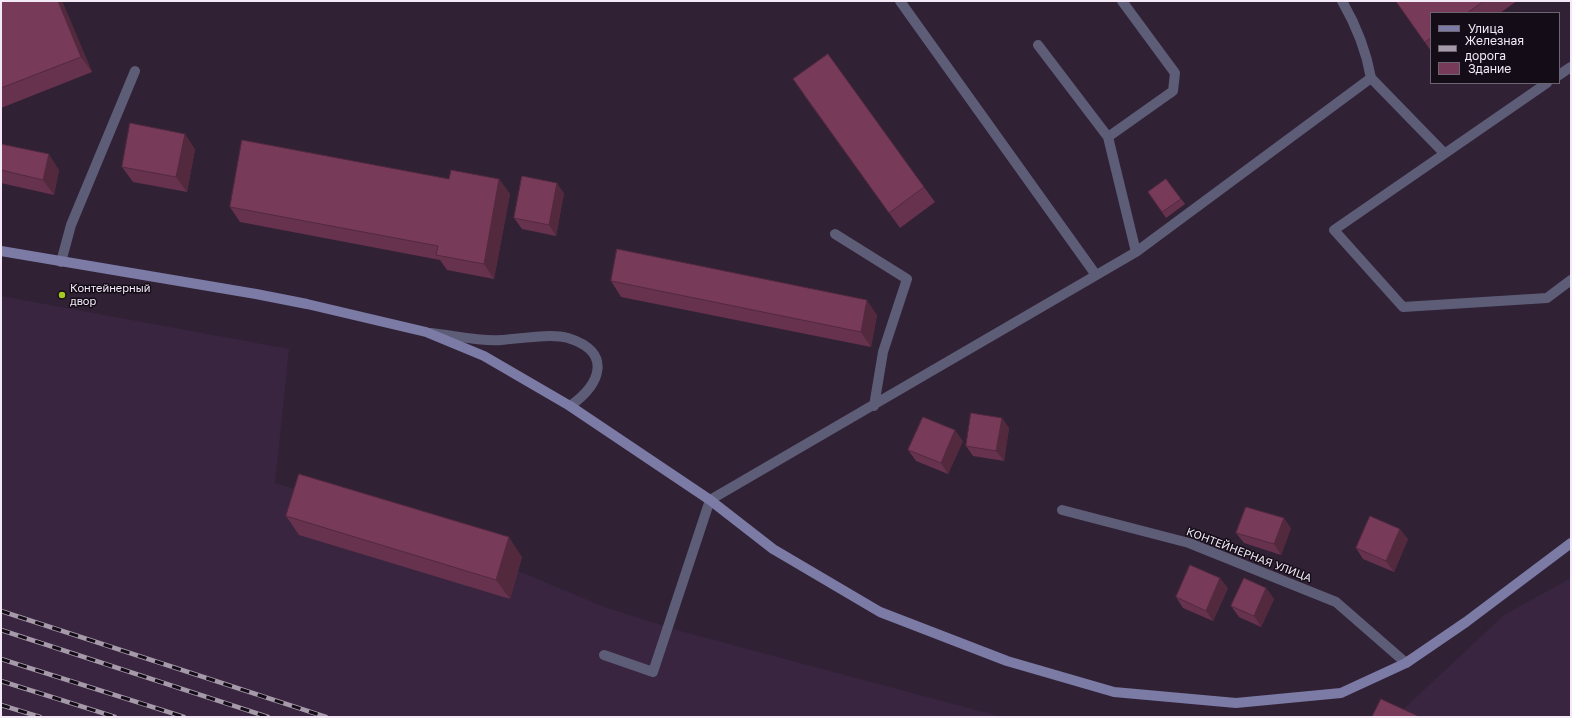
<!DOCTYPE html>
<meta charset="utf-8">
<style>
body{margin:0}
#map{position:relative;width:1572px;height:718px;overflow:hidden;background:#302135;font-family:"Golos Text",sans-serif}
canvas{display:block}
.frame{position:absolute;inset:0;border:2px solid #f3e9f7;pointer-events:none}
.legend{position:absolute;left:1430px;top:12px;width:130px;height:72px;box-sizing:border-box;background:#140d17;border:1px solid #6d6571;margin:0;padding:5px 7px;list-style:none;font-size:12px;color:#f3e9f7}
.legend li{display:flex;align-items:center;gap:8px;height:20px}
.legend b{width:20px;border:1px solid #6d6571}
</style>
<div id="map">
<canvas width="1572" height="718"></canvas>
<div class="frame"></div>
<ul class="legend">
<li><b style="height:5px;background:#7b7ba6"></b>Улица</li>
<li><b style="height:5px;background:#a69aaa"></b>Железная дорога</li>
<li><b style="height:11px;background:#773a59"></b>Здание</li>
</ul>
</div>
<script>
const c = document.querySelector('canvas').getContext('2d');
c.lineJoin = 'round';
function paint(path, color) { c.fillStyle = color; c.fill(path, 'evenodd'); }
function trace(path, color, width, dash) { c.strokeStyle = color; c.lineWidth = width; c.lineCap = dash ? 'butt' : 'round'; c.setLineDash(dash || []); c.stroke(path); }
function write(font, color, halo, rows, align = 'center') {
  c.font = font + ' "Golos Text",sans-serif'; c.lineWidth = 3; c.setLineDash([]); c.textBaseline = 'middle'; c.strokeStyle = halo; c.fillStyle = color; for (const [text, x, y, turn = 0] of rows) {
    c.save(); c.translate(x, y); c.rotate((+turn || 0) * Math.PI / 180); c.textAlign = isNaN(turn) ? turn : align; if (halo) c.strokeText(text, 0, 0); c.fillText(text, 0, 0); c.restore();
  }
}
const built = new Path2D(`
 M 1,296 L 289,349 L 275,483 L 522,557 L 518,571 L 607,608 L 684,632 L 1002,717 L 1,717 Z
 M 1571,578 L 1571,717 L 1395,717 L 1504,615 Z`);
const lane = new Path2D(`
 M 900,1 L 1096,275
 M 1122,1 L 1175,73 L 1173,91 L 1108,137 L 1136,252
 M 1038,45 L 1108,137
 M 1559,75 L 1571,67
 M 1371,78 L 1444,153
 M 1547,83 L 1334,230 L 1403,307 L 1547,298 L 1571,280
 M 835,234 L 907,279 L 883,352 L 874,406
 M 61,262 L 71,225 L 135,71
 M 431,333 C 452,335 481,342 501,340 C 519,339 550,333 568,338 C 613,352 601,384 570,406
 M 604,655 L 653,672 L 710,500 L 1136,252 L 1371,78 C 1366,50 1356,25 1342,1`);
const street = new Path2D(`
 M 1062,510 L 1189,543 L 1336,602 L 1406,663`);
const secondary = new Path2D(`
 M 1,251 L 256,294 L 307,304 L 426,332 L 484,356 L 570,406 L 710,500 L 773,549 L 880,612 L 1007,661 L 1114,692 L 1236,703 L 1341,693 L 1406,663 L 1466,622 L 1571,543`);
const rail = new Path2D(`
 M 1,611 L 326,717
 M 1,630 L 268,717
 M 1,659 L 184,717
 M 1,681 L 115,717
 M 1,705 L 40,717`);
const wall = new Path2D(`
 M 1,1 L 62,1 L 92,72 L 1,108 Z
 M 1396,1 L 1517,1 L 1500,13 L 1431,13 L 1431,51 Z
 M 803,94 L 924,187 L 935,202 L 900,228 Z
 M 1,144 L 59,170 L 54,195 L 1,183 Z
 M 195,149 L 187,192 L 133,182 L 122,167 Z
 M 449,179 L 499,179 L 510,194 L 494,279 L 447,270 L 440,260 L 240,222 L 230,207 Z
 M 1166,179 L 1185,204 L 1166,218 L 1148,192 Z
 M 564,193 L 556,236 L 522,229 L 514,218 Z
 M 611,281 L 877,315 L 871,347 L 621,297 Z
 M 1002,418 L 1009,428 L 1004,461 L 973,456 L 966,446 Z
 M 963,441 L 948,474 L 916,461 L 908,450 Z
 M 286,516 L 522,557 L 510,599 L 299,535 Z
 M 1291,528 L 1281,555 L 1244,543 L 1236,533 Z
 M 1408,539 L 1394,572 L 1363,559 L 1356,548 Z
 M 1228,588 L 1213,621 L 1183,608 L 1176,597 Z
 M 1266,588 L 1274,599 L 1261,627 L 1239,617 L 1231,606 Z`);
const shadedWall = new Path2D(`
 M 58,1 L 62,1 L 92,72 L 81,57 Z
 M 185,134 L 195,149 L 187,192 L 176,177 Z
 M 49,154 L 59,170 L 54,195 L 43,180 Z
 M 499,179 L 510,194 L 494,279 L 484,264 Z
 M 557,183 L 564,193 L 556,236 L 549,225 Z
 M 867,300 L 877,315 L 871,347 L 861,332 Z
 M 1002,418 L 1009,428 L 1004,461 L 996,451 Z
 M 955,430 L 963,441 L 948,474 L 941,463 Z
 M 1284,518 L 1291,528 L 1281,555 L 1274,544 Z
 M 1400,529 L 1408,539 L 1394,572 L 1386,561 Z
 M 509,537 L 522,557 L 510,599 L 496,580 Z
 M 1220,578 L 1228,588 L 1213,621 L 1206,611 Z
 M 1266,588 L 1274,599 L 1261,627 L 1254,616 Z`);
const building = new Path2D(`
 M 1,1 L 58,1 L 81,57 L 1,88 Z
 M 1396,1 L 1484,1 L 1467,13 L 1431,13 L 1431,38 L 1425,42 Z
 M 828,54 L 924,187 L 889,213 L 793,79 Z
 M 130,123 L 185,134 L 176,177 L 122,167 Z
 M 242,140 L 449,179 L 451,170 L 499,179 L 484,264 L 436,255 L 438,246 L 230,207 Z
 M 1,144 L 49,154 L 43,180 L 1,170 Z
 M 522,176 L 557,183 L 549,225 L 514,218 Z
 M 1166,179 L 1181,199 L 1162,212 L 1148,192 Z
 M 617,249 L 867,300 L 861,332 L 611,281 Z
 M 971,413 L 1002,418 L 996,451 L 966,446 Z
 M 923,417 L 955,430 L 941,463 L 908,450 Z
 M 299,474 L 509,537 L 496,580 L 286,516 Z
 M 1246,507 L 1284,518 L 1274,544 L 1236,533 Z
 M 1370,516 L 1400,529 L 1386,561 L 1356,548 Z
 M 1190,565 L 1220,578 L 1206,611 L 1176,597 Z
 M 1244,578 L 1266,588 L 1254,616 L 1231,606 Z
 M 1381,699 L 1420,717 L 1372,717 Z`);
const markers = [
 [62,295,4,"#a6c821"]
];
const poiNames = [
 ["Контейнерный",70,289],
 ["двор",70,302]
];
const streetNames = [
 ["КОНТЕЙНЕРНАЯ УЛИЦА",1249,555,21]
];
paint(built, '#392540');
trace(lane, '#5d5d78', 10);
trace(street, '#5d5d78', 10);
trace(secondary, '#7b7ba6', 10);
trace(rail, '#a69aaa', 4.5);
trace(rail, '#140d17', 3, [9]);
paint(wall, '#66324d');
paint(shadedWall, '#53293e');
paint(building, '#773a59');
trace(building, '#53293e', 1);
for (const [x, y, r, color] of markers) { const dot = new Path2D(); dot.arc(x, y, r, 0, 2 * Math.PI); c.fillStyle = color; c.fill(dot); trace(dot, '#140d17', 1.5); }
write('11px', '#f3e9f7', '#140d17', poiNames, 'left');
write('11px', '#f3e9f7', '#140d17', streetNames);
</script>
